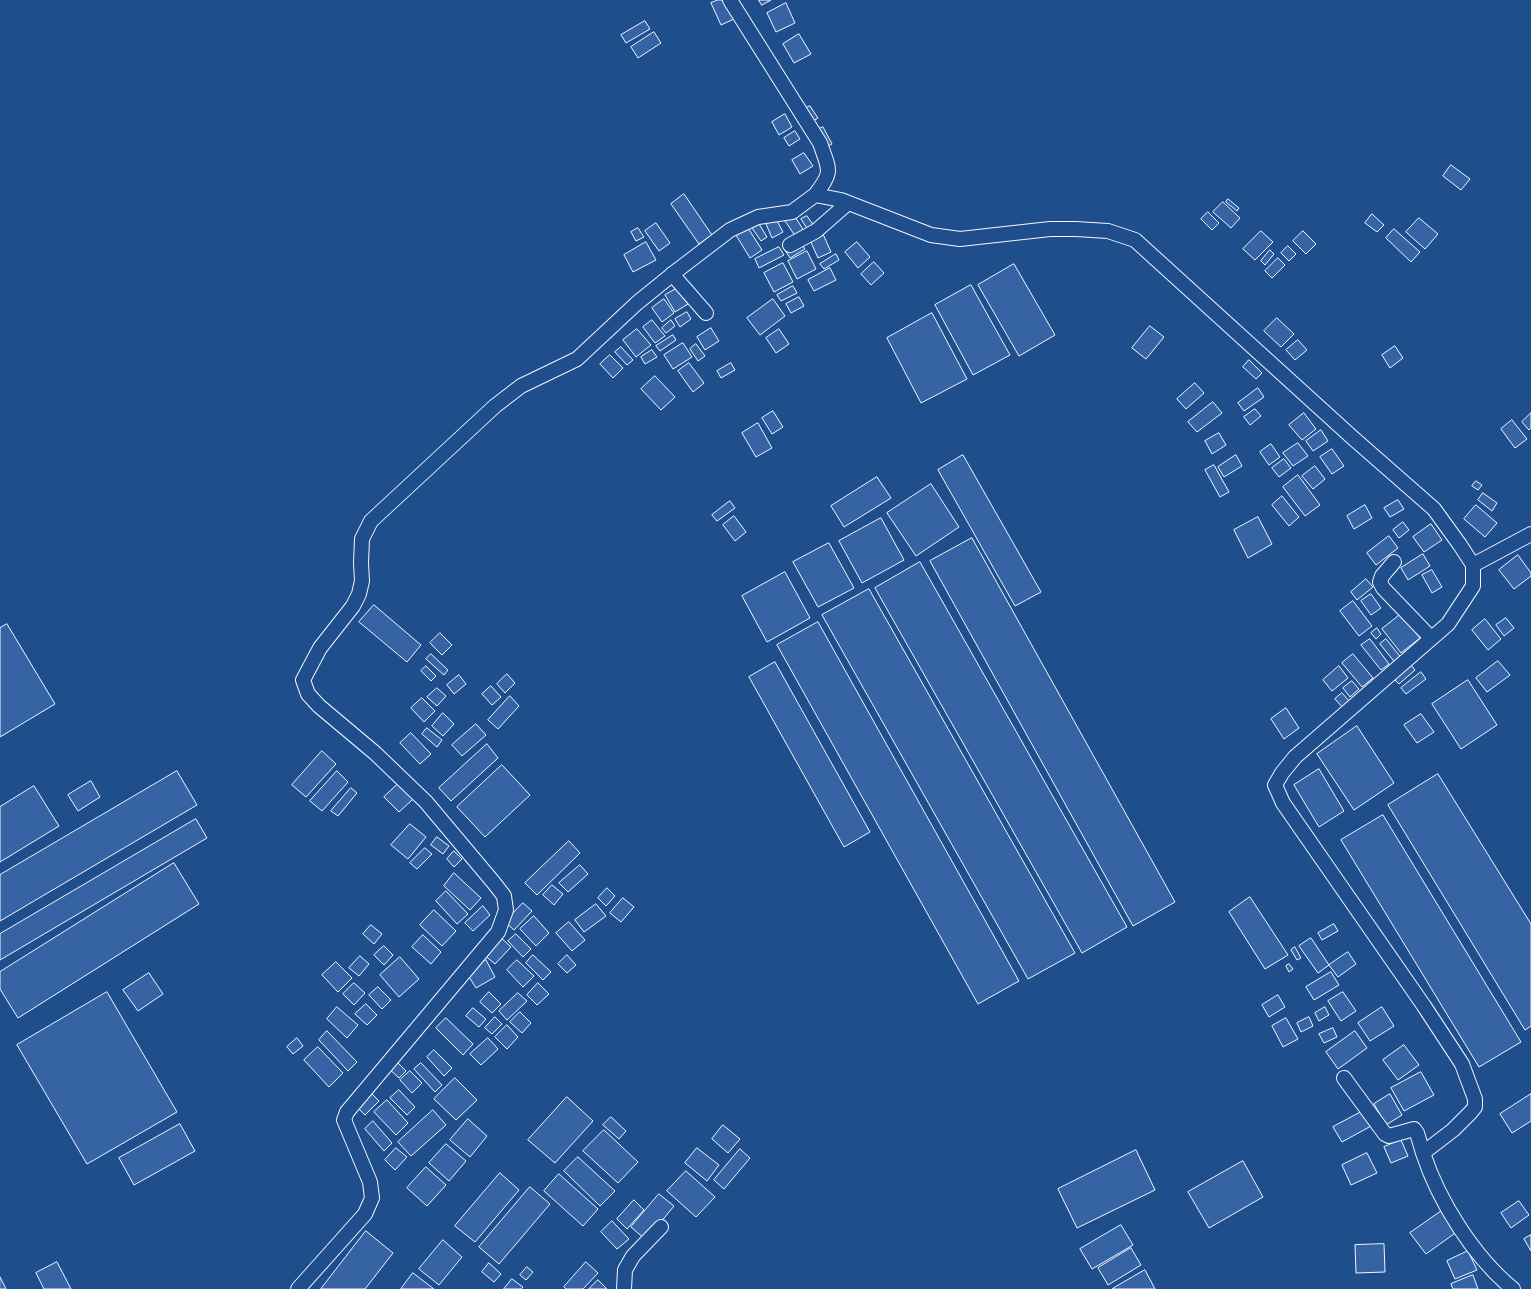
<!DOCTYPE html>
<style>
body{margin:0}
canvas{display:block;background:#1f4e8c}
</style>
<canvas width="1531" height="1289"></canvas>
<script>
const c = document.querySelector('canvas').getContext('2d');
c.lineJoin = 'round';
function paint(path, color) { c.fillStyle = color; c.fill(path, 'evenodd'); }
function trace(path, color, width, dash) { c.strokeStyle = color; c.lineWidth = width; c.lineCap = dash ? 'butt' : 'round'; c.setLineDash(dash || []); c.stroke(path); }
const building = new Path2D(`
 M 718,0 L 727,0 L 736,18 L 721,25 L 711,3 Z
 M 759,0 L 771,0 L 762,5 Z
 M 786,3 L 795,23 L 776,32 L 767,13 Z
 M 645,21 L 650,29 L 626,43 L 621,35 Z
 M 654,32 L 661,43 L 638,58 L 631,47 Z
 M 799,34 L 811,54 L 794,63 L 783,44 Z
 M 810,106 L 818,118 L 810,123 L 802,110 Z
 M 785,114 L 792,127 L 779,135 L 772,122 Z
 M 823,127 L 832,144 L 824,148 L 815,131 Z
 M 795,131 L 800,139 L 789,146 L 784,138 Z
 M 804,153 L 813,166 L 800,174 L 792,160 Z
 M 1451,165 L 1470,179 L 1461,190 L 1443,176 Z
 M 684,194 L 712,235 L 699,244 L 671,204 Z
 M 1228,199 L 1239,208 L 1237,211 L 1226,202 Z
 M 1223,202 L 1240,218 L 1231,228 L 1213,212 Z
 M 1208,212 L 1219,223 L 1212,230 L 1201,219 Z
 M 1372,214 L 1384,225 L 1377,232 L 1365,223 Z
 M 794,215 L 804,231 L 796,237 L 785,221 Z
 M 807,216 L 814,226 L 808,230 L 801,219 Z
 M 1419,218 L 1438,234 L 1425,249 L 1406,232 Z
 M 776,219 L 783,232 L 772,238 L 766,224 Z
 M 656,223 L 670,243 L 659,251 L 645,231 Z
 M 759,224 L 767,237 L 761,241 L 752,228 Z
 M 638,228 L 644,237 L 636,241 L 631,232 Z
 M 748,228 L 762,250 L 750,258 L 736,235 Z
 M 1394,229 L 1420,252 L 1411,262 L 1386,238 Z
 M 1261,231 L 1273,242 L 1255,260 L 1243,249 Z
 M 1303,231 L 1316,244 L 1306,254 L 1293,241 Z
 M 823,234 L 831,252 L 818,258 L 810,240 Z
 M 800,241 L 805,249 L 790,258 L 785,250 Z
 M 646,242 L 656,260 L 633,272 L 624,255 Z
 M 857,242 L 870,257 L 858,268 L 845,252 Z
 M 1288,246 L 1296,254 L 1289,261 L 1281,253 Z
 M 779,247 L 784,255 L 759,268 L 755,259 Z
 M 1270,250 L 1274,254 L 1265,265 L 1261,261 Z
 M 807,251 L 816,269 L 797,279 L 788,261 Z
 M 836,254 L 839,260 L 824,269 L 820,264 Z
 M 1278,258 L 1285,265 L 1272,278 L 1265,271 Z
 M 874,262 L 884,273 L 871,285 L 861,274 Z
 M 783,263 L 793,282 L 774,292 L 764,273 Z
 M 1014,264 L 1055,335 L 1019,356 L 978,285 Z
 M 830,268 L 836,280 L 814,291 L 808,280 Z
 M 971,285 L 1010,355 L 973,375 L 935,305 Z
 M 793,286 L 797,293 L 781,301 L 777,295 Z
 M 678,288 L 688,304 L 675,312 L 665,295 Z
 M 799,297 L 804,306 L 791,313 L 786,304 Z
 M 664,299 L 674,313 L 662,322 L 652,308 Z
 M 773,299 L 785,316 L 760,335 L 747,318 Z
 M 687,312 L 691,319 L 680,327 L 675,319 Z
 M 932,313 L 967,379 L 921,403 L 887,338 Z
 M 1277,318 L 1294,334 L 1281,347 L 1264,331 Z
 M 652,320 L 665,336 L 655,343 L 643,327 Z
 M 671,320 L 675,326 L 666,333 L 662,328 Z
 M 1150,326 L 1164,337 L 1146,359 L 1132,348 Z
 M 711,328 L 719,341 L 705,350 L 697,337 Z
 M 637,329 L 651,345 L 636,357 L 623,340 Z
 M 779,329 L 789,344 L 776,353 L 766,338 Z
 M 673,335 L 676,340 L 660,351 L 656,346 Z
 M 1298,340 L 1307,350 L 1295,360 L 1286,350 Z
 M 683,343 L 692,357 L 673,369 L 664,355 Z
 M 696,344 L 705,356 L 698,361 L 690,349 Z
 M 1395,346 L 1403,358 L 1390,368 L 1382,355 Z
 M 621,347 L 633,360 L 627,365 L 615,352 Z
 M 652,350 L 657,357 L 645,364 L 641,357 Z
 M 610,355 L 623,368 L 613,378 L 600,364 Z
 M 1249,360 L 1262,373 L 1256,379 L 1243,367 Z
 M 689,363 L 704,383 L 693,392 L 678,371 Z
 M 731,363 L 735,370 L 721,378 L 717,371 Z
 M 655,376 L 675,397 L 661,410 L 641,389 Z
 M 1195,383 L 1204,393 L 1186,409 L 1177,399 Z
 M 1258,388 L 1264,397 L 1244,411 L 1238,403 Z
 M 1213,402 L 1222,413 L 1197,432 L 1188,422 Z
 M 1255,409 L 1261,416 L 1250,425 L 1244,417 Z
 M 773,411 L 783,427 L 772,434 L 762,418 Z
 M 1304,413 L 1316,429 L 1302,440 L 1289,425 Z
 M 1531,413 L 1531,428 L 1529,430 L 1522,422 Z
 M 1512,420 L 1527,439 L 1515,448 L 1501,429 Z
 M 758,423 L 772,448 L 756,457 L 742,433 Z
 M 1321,430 L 1328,441 L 1313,451 L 1306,441 Z
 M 1219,433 L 1226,445 L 1212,454 L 1205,441 Z
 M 1298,443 L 1308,456 L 1293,466 L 1283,453 Z
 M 1271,444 L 1280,457 L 1269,465 L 1260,452 Z
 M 1332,449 L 1344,466 L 1332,474 L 1320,457 Z
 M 963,455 L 1041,592 L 1015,606 L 938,470 Z
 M 1236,455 L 1242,466 L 1224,477 L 1218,467 Z
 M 1284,459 L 1291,468 L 1279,477 L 1272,468 Z
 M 1214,465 L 1229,492 L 1220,497 L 1205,470 Z
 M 1315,466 L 1325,479 L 1313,489 L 1302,476 Z
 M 1298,475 L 1320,505 L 1305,516 L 1283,487 Z
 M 877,477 L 891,498 L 844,527 L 831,506 Z
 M 1476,481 L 1482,485 L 1478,490 L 1472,486 Z
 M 931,484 L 959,527 L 916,556 L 887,513 Z
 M 1483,493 L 1497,503 L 1492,511 L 1478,500 Z
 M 1282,496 L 1299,517 L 1289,526 L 1272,505 Z
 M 1398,500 L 1404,509 L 1390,517 L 1384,508 Z
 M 730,501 L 735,508 L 717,521 L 712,515 Z
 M 1365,505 L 1372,518 L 1354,529 L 1347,516 Z
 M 1476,505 L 1497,523 L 1485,537 L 1464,519 Z
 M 734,516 L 746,532 L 735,541 L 723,525 Z
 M 1258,517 L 1272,544 L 1248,558 L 1234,530 Z
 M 881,518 L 904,560 L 862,583 L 839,541 Z
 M 1403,522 L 1409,530 L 1399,538 L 1393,530 Z
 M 1431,524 L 1442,540 L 1424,552 L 1413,537 Z
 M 1389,536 L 1398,548 L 1376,565 L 1367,553 Z
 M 972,538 L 1175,902 L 1133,926 L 930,561 Z
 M 829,543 L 854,588 L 818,607 L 793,562 Z
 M 1423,554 L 1430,566 L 1408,580 L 1401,568 Z
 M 1518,555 L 1531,573 L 1531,576 L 1514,589 L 1499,570 Z
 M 920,562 L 1127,927 L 1082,953 L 875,588 Z
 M 1432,570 L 1442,587 L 1432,593 L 1422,575 Z
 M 785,572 L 810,618 L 767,642 L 742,596 Z
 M 1366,579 L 1373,587 L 1357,600 L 1351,592 Z
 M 869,589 L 1075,953 L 1028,979 L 822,615 Z
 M 1371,594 L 1381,608 L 1371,615 L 1361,601 Z
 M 1353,601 L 1372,626 L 1359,636 L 1340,611 Z
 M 374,605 L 421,645 L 407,662 L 359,622 Z
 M 1401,614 L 1420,638 L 1401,653 L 1382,629 Z
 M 1506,618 L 1514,628 L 1504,636 L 1496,625 Z
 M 1485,619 L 1501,639 L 1488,650 L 1472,630 Z
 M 818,622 L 1019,981 L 978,1004 L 777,645 Z
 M 7,624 L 55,704 L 0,737 L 0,628 Z
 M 1377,628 L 1381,634 L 1376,639 L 1371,633 Z
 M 440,633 L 452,645 L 442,655 L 430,643 Z
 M 1370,639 L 1389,664 L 1381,670 L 1361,645 Z
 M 1386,639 L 1403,660 L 1397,665 L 1380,644 Z
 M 431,654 L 448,670 L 444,675 L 426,659 Z
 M 1353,654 L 1373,678 L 1362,687 L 1342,663 Z
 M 1498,661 L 1510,675 L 1487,692 L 1476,678 Z
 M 775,662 L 870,832 L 844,847 L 749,677 Z
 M 1411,665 L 1415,670 L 1399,684 L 1394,679 Z
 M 426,666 L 436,676 L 431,681 L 421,671 Z
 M 1339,666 L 1348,678 L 1332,691 L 1323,680 Z
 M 1421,672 L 1426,679 L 1406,694 L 1401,688 Z
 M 507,674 L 515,683 L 505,693 L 497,684 Z
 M 459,675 L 466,684 L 454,694 L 447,685 Z
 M 1468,680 L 1497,725 L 1461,749 L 1432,704 Z
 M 1352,681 L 1359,689 L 1350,697 L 1343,688 Z
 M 491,686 L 501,697 L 492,705 L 482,694 Z
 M 437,688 L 446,696 L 437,706 L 427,697 Z
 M 1342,693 L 1351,703 L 1344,709 L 1335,699 Z
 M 510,696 L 519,706 L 498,729 L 488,720 Z
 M 422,698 L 435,711 L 424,722 L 411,708 Z
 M 1286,708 L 1299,728 L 1284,739 L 1271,719 Z
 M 443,713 L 454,724 L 443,736 L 432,726 Z
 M 1421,714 L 1434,732 L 1417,743 L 1404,725 Z
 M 476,724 L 486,735 L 462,756 L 452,745 Z
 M 1357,726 L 1394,783 L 1354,810 L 1317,754 Z
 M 427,728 L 442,740 L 437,747 L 422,734 Z
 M 411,733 L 431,754 L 420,764 L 400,743 Z
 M 487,744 L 498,758 L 451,801 L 439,788 Z
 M 322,751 L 336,764 L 306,797 L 292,785 Z
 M 502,765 L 530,795 L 485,837 L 457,807 Z
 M 1319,769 L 1344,811 L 1319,827 L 1294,785 Z
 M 177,771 L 197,805 L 0,921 L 0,875 Z
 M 337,771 L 348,782 L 322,811 L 310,801 Z
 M 1438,774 L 1531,924 L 1531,1026 L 1525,1030 L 1388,805 Z
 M 91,781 L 100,797 L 78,811 L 68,795 Z
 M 398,784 L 413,799 L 399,812 L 384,797 Z
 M 34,786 L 59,826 L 0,862 L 0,807 Z
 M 351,788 L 357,793 L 338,816 L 331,811 Z
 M 1383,815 L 1521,1042 L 1479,1067 L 1341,840 Z
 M 196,819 L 207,838 L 0,960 L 0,934 Z
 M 410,824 L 426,837 L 408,859 L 391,845 Z
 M 437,837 L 449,846 L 443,854 L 431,845 Z
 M 569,841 L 580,853 L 537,895 L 525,883 Z
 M 425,848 L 432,854 L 417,869 L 410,863 Z
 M 454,851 L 462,859 L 454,867 L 447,859 Z
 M 174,863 L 199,904 L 18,1018 L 0,989 L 0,972 Z
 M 580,865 L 588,874 L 568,892 L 559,883 Z
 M 454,873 L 481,898 L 470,910 L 444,886 Z
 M 552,885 L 563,894 L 554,905 L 543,895 Z
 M 607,888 L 615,896 L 606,906 L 598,898 Z
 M 446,891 L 468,914 L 457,924 L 436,901 Z
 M 1250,897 L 1288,955 L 1265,969 L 1229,912 Z
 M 623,898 L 634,907 L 621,922 L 610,913 Z
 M 523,903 L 532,911 L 514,930 L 505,922 Z
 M 596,904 L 606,916 L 584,932 L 575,920 Z
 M 483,906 L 490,915 L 473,931 L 465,923 Z
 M 434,910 L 456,931 L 442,946 L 420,925 Z
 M 534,916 L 549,933 L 536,946 L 520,929 Z
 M 569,922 L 585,940 L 572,951 L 556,933 Z
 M 1334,924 L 1338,931 L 1322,940 L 1318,933 Z
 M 371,925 L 382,934 L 374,944 L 363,934 Z
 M 516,934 L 531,949 L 523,957 L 508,941 Z
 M 423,935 L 441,952 L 431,964 L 412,947 Z
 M 499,936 L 511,947 L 495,964 L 483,954 Z
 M 1311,938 L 1329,965 L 1318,973 L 1299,946 Z
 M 384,946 L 393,955 L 384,965 L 374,955 Z
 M 1295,947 L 1301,958 L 1297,960 L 1291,950 Z
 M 1348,952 L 1356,964 L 1338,977 L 1329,965 Z
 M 533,955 L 551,972 L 543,980 L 526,963 Z
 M 567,955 L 576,965 L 567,973 L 558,964 Z
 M 360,956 L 369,964 L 359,976 L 349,968 Z
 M 400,957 L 419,979 L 399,997 L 380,975 Z
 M 486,960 L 495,977 L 476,988 L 466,972 Z
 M 517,960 L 534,976 L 523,987 L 507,970 Z
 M 336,962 L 352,978 L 338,992 L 322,975 Z
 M 1289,964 L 1293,969 L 1289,972 L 1286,966 Z
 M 1331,972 L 1339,985 L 1314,1000 L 1306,987 Z
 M 149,973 L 163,994 L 138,1011 L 123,990 Z
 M 354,983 L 365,993 L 354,1005 L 343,994 Z
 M 538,983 L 549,994 L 537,1005 L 527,995 Z
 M 378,987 L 391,1000 L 382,1009 L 369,995 Z
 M 107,992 L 177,1112 L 87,1164 L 17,1045 Z
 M 489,992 L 501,1004 L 492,1013 L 480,1002 Z
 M 1343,992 L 1356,1011 L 1341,1021 L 1328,1001 Z
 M 518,993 L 527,1001 L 507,1020 L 499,1011 Z
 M 1278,995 L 1285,1007 L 1269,1017 L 1262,1005 Z
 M 366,1004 L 377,1015 L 367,1025 L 355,1014 Z
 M 337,1007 L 358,1025 L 347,1038 L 327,1019 Z
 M 1325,1007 L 1329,1015 L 1319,1021 L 1315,1013 Z
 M 1382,1007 L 1394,1026 L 1370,1041 L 1358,1023 Z
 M 473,1008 L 486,1019 L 479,1027 L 466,1016 Z
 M 520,1012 L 531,1023 L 522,1033 L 510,1022 Z
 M 495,1017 L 502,1024 L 492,1034 L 485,1028 Z
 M 1309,1017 L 1313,1026 L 1301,1032 L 1297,1023 Z
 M 446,1018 L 473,1044 L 463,1055 L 436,1028 Z
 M 1286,1018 L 1298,1039 L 1283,1047 L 1272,1026 Z
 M 507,1025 L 518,1037 L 507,1049 L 495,1037 Z
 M 1333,1028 L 1337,1037 L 1324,1043 L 1319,1034 Z
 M 327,1031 L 357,1062 L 348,1071 L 319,1040 Z
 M 1355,1031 L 1367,1048 L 1338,1069 L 1326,1052 Z
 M 297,1038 L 303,1046 L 293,1054 L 287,1047 Z
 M 488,1038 L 498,1049 L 481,1065 L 470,1054 Z
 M 1404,1045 L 1419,1065 L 1398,1080 L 1383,1060 Z
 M 318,1047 L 343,1073 L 329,1087 L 304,1060 Z
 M 434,1050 L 452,1068 L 444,1076 L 427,1057 Z
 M 393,1058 L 406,1071 L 399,1078 L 386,1066 Z
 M 421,1063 L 442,1085 L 435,1092 L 414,1069 Z
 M 410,1071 L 422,1083 L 412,1093 L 400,1080 Z
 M 1421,1072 L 1434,1095 L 1404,1111 L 1391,1088 Z
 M 455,1078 L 477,1100 L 456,1120 L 434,1099 Z
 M 399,1090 L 415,1107 L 407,1115 L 390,1098 Z
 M 370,1092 L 379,1101 L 365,1115 L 356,1106 Z
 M 1390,1094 L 1402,1115 L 1386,1125 L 1374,1104 Z
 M 1531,1094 L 1531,1121 L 1512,1133 L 1500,1114 Z
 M 567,1097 L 593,1121 L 555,1163 L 528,1140 Z
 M 387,1100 L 408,1123 L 396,1135 L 374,1112 Z
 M 433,1110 L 446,1125 L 411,1156 L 398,1142 Z
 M 1363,1111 L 1371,1126 L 1342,1142 L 1333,1127 Z
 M 611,1117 L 626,1131 L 619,1139 L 603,1125 Z
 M 468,1119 L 487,1136 L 470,1157 L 450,1140 Z
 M 373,1121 L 392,1143 L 384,1151 L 365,1129 Z
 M 180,1124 L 195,1151 L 134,1185 L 119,1158 Z
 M 723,1125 L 740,1139 L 728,1153 L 712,1139 Z
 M 604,1130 L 638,1162 L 618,1183 L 583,1151 Z
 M 1401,1140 L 1408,1156 L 1391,1163 L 1384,1147 Z
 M 446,1144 L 466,1161 L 449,1181 L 429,1163 Z
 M 396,1148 L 407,1157 L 395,1170 L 385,1160 Z
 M 697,1148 L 719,1165 L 707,1181 L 685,1163 Z
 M 740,1149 L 750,1158 L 724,1189 L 714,1180 Z
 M 1136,1150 L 1155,1190 L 1077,1228 L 1058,1189 Z
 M 1367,1153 L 1377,1173 L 1351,1185 L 1342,1165 Z
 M 578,1157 L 615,1191 L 600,1206 L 564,1171 Z
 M 1243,1161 L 1263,1197 L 1209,1228 L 1188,1192 Z
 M 426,1167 L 446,1185 L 427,1206 L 407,1188 Z
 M 686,1171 L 715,1197 L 696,1217 L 667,1191 Z
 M 500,1173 L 519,1190 L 475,1242 L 455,1226 Z
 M 559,1174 L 598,1209 L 583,1226 L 544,1191 Z
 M 530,1187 L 550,1204 L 499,1264 L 479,1247 Z
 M 659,1194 L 674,1206 L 646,1240 L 631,1227 Z
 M 634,1200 L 644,1210 L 627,1229 L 617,1219 Z
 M 1519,1201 L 1529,1215 L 1511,1228 L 1501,1213 Z
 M 1443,1210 L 1458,1231 L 1426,1254 L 1410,1233 Z
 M 612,1221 L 629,1239 L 617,1249 L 601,1232 Z
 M 1121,1225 L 1133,1245 L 1092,1269 L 1080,1249 Z
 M 366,1231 L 393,1253 L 365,1289 L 321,1289 Z
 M 1531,1235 L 1531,1251 L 1524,1239 Z
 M 443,1240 L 462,1257 L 439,1285 L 419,1269 Z
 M 1384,1244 L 1385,1272 L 1356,1273 L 1355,1245 Z
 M 1131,1248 L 1141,1265 L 1108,1285 L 1098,1268 Z
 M 1468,1251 L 1477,1270 L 1455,1279 L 1447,1261 Z
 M 57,1262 L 71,1289 L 44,1289 L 36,1273 Z
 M 586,1262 L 598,1273 L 583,1289 L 566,1289 L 564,1287 Z
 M 489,1263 L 501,1274 L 494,1282 L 482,1272 Z
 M 527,1267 L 533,1272 L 526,1280 L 520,1275 Z
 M 1145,1270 L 1155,1289 L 1112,1289 L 1115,1287 Z
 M 413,1273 L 434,1289 L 401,1289 Z
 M 1473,1275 L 1478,1289 L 1453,1289 L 1451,1284 Z
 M 0,1277 L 6,1289 L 0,1289 Z
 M 512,1279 L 523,1287 L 521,1289 L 504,1289 Z
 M 598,1280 L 607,1289 L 589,1289 Z`);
const street = new Path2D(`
 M 730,0 L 820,143 C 829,170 834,171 815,195
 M 790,245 L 816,231 L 848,203
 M 672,274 L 706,313
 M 1394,562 L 1382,576 L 1380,582 L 1383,588 L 1431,638
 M 1473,565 L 1531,534
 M 1344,1078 L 1385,1134 L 1389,1136 L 1414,1129 L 1417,1133 L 1423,1153
 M 298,1289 L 365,1214 L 372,1198 L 370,1182 L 344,1120 L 347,1112 L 498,932 L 506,910 L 504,896 L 494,883 L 426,802 L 375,753 L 319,706 L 308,694 L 303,680 L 320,648 L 353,606 L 359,594 L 362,581 L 361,563 L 362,539 L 371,521 L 495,406 L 521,386 L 577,359 L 637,303 L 679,269 L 730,230 L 758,217 L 792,212 L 815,195 L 841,200 L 931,235 L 960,239 L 1050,229 L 1076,229 L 1108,231 L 1135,240 L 1353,438 L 1434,509 L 1460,545 L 1473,565 L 1473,586 L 1448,624 L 1295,757 L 1282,773 L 1275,785 L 1283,803 L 1424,1006 L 1462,1064 L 1475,1099 L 1475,1107 L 1471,1112 L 1453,1130 L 1423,1153 C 1439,1202 1474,1257 1513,1289
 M 624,1289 L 625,1270 L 633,1256 L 661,1227`);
paint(building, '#3563a3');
trace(building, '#f2f6ff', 1);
trace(street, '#f2f6ff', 16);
trace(street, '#1f4e8c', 14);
</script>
